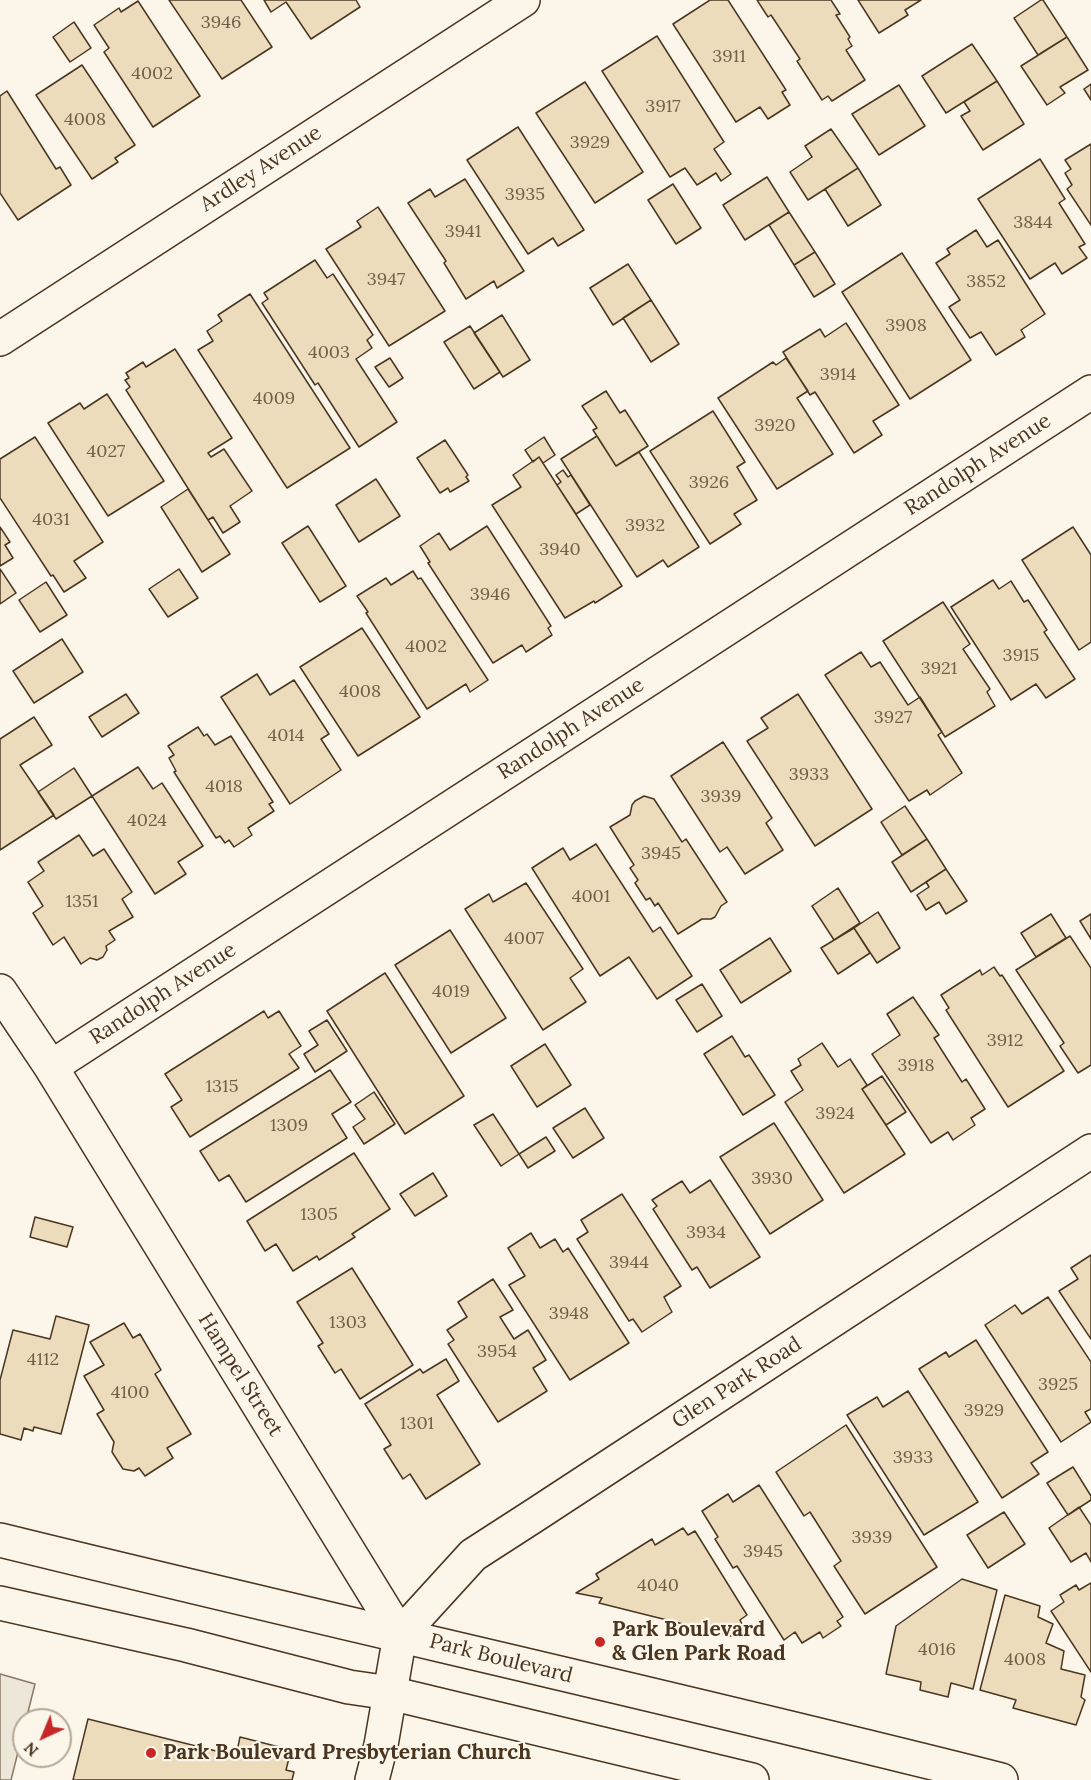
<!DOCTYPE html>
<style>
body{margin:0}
#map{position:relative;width:1091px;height:1780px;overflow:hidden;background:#fbf6e9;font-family:Lora,serif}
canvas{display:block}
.north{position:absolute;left:12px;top:1708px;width:60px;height:60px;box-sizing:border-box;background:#fbf6e9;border:2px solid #b4a999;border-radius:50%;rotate:224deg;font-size:16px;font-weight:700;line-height:24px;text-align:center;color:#4a3520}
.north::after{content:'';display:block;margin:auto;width:21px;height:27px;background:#c62828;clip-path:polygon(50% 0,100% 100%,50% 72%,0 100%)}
</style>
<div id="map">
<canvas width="1091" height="1780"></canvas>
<div class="north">N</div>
</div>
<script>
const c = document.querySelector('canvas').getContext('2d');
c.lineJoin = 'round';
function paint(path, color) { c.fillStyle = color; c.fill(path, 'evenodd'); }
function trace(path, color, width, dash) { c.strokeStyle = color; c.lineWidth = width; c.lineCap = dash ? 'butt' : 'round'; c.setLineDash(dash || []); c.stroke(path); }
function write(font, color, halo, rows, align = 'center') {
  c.font = font + ' Lora,serif'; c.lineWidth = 4.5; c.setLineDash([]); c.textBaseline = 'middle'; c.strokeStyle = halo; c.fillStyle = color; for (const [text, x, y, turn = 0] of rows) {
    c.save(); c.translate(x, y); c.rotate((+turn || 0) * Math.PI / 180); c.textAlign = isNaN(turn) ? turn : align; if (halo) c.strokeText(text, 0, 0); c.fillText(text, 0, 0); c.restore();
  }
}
const parking = new Path2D(`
 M 0,1674 L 35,1684 L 26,1720 L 24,1720 L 24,1728 L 11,1780 L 0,1780 Z`);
const building = new Path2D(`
 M 169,0 L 241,0 L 272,47 L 222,79 Z
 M 264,0 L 356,0 L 360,7 L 311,39 L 286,2 L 271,12 Z
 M 710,0 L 728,0 L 786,90 L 782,92 L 790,105 L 768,119 L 760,107 L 736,122 L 673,24 Z
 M 757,0 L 831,0 L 840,14 L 836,15 L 850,37 L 848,39 L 852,46 L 846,50 L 865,80 L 832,101 L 828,96 L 822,100 L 797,61 L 800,59 L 771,15 L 768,17 Z
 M 858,0 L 921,0 L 905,10 L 908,15 L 879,33 Z
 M 1041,0 L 1043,0 L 1067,37 L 1038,55 L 1014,18 Z
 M 138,1 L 200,96 L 153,127 L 104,52 L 109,48 L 94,25 L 119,8 L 121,12 Z
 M 74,22 L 91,48 L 70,62 L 53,37 Z
 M 657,36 L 724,142 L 714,149 L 731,174 L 721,181 L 716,173 L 697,185 L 685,168 L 670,177 L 602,71 Z
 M 1067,37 L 1088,70 L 1060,87 L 1065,93 L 1047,105 L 1021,66 Z
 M 972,44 L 997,81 L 946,113 L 922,76 Z
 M 82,65 L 135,145 L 115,158 L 118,162 L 92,179 L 36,95 Z
 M 997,81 L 1024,124 L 983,150 L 961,116 L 970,111 L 964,102 Z
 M 585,82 L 643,172 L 595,203 L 536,113 Z
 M 1091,84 L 1091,100 L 1084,89 Z
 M 899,85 L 925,126 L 879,155 L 852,114 Z
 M 7,91 L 56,169 L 60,167 L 71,185 L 18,220 L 0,193 L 0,96 Z
 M 518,127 L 584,230 L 558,246 L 553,238 L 528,254 L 467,160 Z
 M 831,129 L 858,168 L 808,200 L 790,172 L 812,157 L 805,146 Z
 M 1091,144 L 1091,225 L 1067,189 L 1072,185 L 1065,173 L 1071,169 L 1065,160 Z
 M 1040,159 L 1065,199 L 1059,203 L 1085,244 L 1079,247 L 1087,258 L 1062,274 L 1055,263 L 1030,279 L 978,199 Z
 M 858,168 L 881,205 L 848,226 L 825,189 Z
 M 767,177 L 789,212 L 745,240 L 723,205 Z
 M 465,179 L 524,271 L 497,288 L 494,281 L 466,299 L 444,263 L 446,261 L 408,203 L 430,189 L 435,197 Z
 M 673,184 L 701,228 L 676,244 L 648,200 Z
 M 378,207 L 445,311 L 389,346 L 326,249 L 361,227 L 357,221 Z
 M 789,212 L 815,252 L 794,265 L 769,225 Z
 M 976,230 L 987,247 L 998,240 L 1045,314 L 1021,330 L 1025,337 L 996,355 L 981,332 L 970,338 L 949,307 L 960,300 L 936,263 L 950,254 L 947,249 Z
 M 815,252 L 835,284 L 814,297 L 794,265 Z
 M 902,253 L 971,360 L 910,399 L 842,292 Z
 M 315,260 L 327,278 L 333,274 L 373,335 L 367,340 L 372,348 L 356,359 L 397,422 L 359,447 L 318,383 L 315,385 L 262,303 L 268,299 L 264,293 Z
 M 628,264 L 651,300 L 613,325 L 590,288 Z
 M 250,294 L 350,448 L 287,488 L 198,350 L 213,341 L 207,331 L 222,321 L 218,315 Z
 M 651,300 L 679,344 L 651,362 L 623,318 Z
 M 502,315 L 530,360 L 503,377 L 474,333 Z
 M 846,323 L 899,405 L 873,421 L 882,435 L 854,453 L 815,392 L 810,395 L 783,352 L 820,329 L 825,337 Z
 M 470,326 L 500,372 L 474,389 L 444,342 Z
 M 175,349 L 232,438 L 208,453 L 211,457 L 224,449 L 252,491 L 230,506 L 240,522 L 223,533 L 213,517 L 208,520 L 126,390 L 130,387 L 125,380 L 129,378 L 126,373 L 143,362 L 146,367 Z
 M 390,358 L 403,378 L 389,387 L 375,367 Z
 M 786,358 L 808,391 L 797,398 L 833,454 L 777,489 L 718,398 L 773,362 L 776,365 Z
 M 606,391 L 620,413 L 625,410 L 648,446 L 616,466 L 593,430 L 597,428 L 582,406 Z
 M 107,394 L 164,481 L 108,516 L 48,423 L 80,403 L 84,409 Z
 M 713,411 L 745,462 L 737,467 L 757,500 L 734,514 L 741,524 L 710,544 L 650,451 Z
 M 597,436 L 616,466 L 639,452 L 699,547 L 668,567 L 663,560 L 637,577 L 561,459 Z
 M 35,437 L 103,542 L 74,561 L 86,578 L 64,592 L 53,575 L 51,576 L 0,498 L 0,459 Z
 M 544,437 L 555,455 L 543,463 L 539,457 L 533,462 L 525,450 Z
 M 445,440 L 468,475 L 466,477 L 469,481 L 450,492 L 448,488 L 440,493 L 417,458 Z
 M 539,457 L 622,586 L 595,603 L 594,601 L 565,618 L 492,505 L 521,487 L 513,475 Z
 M 563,470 L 568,477 L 571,475 L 590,505 L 576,514 L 557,485 L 561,482 L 556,475 Z
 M 376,479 L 400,516 L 359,542 L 336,505 Z
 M 188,489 L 230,554 L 202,572 L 161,507 Z
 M 308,526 L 346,586 L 320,602 L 282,543 Z
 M 487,526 L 551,626 L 548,628 L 552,635 L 526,652 L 522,645 L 493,663 L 428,563 L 430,562 L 420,546 L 439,533 L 450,550 Z
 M 0,527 L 10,542 L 5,545 L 13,558 L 0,566 Z
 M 1073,527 L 1091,555 L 1091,642 L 1079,650 L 1022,560 Z
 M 0,569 L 16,593 L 0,604 Z
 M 179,569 L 198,598 L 168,617 L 149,589 Z
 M 413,571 L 418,579 L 421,578 L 488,680 L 470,692 L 466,684 L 427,709 L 366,613 L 368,612 L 357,596 L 386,578 L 391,585 Z
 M 993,580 L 999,589 L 1011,581 L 1024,602 L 1028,600 L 1047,630 L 1044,632 L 1075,679 L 1046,698 L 1036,684 L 1011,700 L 951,607 Z
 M 46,582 L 67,615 L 40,632 L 19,600 Z
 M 943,602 L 970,644 L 963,649 L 990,689 L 987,692 L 995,706 L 945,737 L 883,641 Z
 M 362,628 L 420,717 L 358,756 L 300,667 Z
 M 62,639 L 83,672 L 34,703 L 13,671 Z
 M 861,652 L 871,667 L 880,662 L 908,705 L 920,697 L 942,732 L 938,735 L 962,773 L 930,795 L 927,790 L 909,801 L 825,675 Z
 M 257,674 L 270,695 L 294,680 L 329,734 L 321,739 L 341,770 L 290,804 L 221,697 Z
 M 126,694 L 139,713 L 102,737 L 89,717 Z
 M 798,694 L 872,809 L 815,846 L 747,741 L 768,728 L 761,718 Z
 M 34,717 L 52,745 L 20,765 L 54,815 L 0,850 L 0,739 Z
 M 198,727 L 204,736 L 207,734 L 215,745 L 231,736 L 273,802 L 269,804 L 274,811 L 248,828 L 252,835 L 234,847 L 229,840 L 225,843 L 220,836 L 216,838 L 174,772 L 176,771 L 169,758 L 174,755 L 168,746 Z
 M 723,742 L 772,818 L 766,823 L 783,850 L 745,874 L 727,847 L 720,852 L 671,776 Z
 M 138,767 L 153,789 L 162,783 L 203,846 L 178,862 L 186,874 L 155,894 L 92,796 Z
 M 74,768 L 92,796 L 56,819 L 38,792 Z
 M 644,796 L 654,799 L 682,842 L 686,839 L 727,902 L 721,906 L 715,917 L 711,919 L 702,919 L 678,934 L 658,903 L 655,906 L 650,898 L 646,900 L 635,883 L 638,880 L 630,868 L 634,865 L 610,827 L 630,815 L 632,805 L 635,801 Z
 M 905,806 L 927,839 L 902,855 L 881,822 Z
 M 79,835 L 93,856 L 104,849 L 132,892 L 122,899 L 133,917 L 109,931 L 115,940 L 106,946 L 107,950 L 103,957 L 97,960 L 90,958 L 81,964 L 64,937 L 53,945 L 33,913 L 43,906 L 28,882 L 44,871 L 38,862 Z
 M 927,839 L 946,869 L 911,892 L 892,862 Z
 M 596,844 L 653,932 L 660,927 L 692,976 L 657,999 L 629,957 L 600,976 L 532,868 L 563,848 L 570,860 Z
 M 946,869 L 967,901 L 946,914 L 939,902 L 926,910 L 917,895 L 929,887 L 926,882 Z
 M 526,883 L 583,969 L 570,978 L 586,1002 L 543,1030 L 465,909 L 489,894 L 493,902 Z
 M 838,888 L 860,923 L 834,940 L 812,906 Z
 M 878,912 L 900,948 L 877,963 L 854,928 Z
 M 1051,914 L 1066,938 L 1036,957 L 1021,933 Z
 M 1091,914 L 1091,939 L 1080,921 Z
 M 854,928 L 870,953 L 838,974 L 821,948 Z
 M 450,930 L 506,1018 L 451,1053 L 395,965 Z
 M 1070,936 L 1091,968 L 1091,1065 L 1078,1073 L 1060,1046 L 1064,1043 L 1016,970 Z
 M 770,938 L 791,971 L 741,1003 L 720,970 Z
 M 994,967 L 1000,976 L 1002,975 L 1064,1071 L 1008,1107 L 946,1010 L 949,1008 L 941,995 L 980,970 L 982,975 Z
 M 385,973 L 464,1096 L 405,1134 L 327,1011 Z
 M 702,984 L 722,1016 L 697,1032 L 676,1000 Z
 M 913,997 L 939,1035 L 934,1038 L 962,1082 L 966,1079 L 985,1109 L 971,1118 L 975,1125 L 953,1140 L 948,1132 L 931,1143 L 872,1054 L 900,1035 L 887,1014 Z
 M 264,1011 L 268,1018 L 279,1011 L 301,1046 L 289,1054 L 299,1068 L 190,1137 L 171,1107 L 182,1100 L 165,1074 Z
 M 327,1020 L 347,1051 L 315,1072 L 304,1054 L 318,1045 L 309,1031 Z
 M 732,1036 L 745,1057 L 749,1055 L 775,1095 L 743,1115 L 704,1054 Z
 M 822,1043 L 838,1067 L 850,1059 L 867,1085 L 862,1089 L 905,1154 L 844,1193 L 785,1102 L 803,1090 L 791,1071 L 801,1065 L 798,1059 Z
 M 545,1044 L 571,1085 L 537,1107 L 511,1066 Z
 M 330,1070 L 351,1102 L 332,1114 L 347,1138 L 246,1202 L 229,1175 L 219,1181 L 200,1151 Z
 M 882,1076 L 906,1112 L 886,1125 L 862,1089 Z
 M 374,1092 L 395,1124 L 364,1144 L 353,1127 L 365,1119 L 355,1105 Z
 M 585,1108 L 604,1138 L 573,1158 L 553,1128 Z
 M 493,1114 L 519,1154 L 501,1166 L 474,1125 Z
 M 774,1123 L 823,1200 L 770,1234 L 720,1157 Z
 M 546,1137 L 555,1151 L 528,1168 L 519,1154 Z
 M 354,1153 L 390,1209 L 352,1234 L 355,1237 L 319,1260 L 317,1256 L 293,1271 L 276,1244 L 265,1251 L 247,1221 Z
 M 433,1173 L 447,1196 L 415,1216 L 400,1194 Z
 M 710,1180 L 760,1257 L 710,1288 L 697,1267 L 692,1270 L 653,1209 L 657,1206 L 652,1200 L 682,1181 L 690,1193 Z
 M 622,1194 L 681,1286 L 664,1297 L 672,1312 L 642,1332 L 633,1319 L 629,1321 L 577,1239 L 588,1232 L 581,1220 Z
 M 35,1217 L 73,1227 L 67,1247 L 30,1237 Z
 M 531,1233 L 540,1248 L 555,1239 L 563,1252 L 568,1248 L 629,1343 L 570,1380 L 509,1285 L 525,1276 L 508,1248 Z
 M 1091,1255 L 1091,1339 L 1059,1291 L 1078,1279 L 1071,1268 Z
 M 352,1268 L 413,1365 L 360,1399 L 341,1369 L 335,1373 L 318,1346 L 323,1343 L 297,1302 Z
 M 493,1279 L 513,1310 L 500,1317 L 514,1339 L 528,1330 L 546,1360 L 533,1368 L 547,1391 L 498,1422 L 448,1344 L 454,1340 L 447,1330 L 467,1317 L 458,1302 Z
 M 1048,1297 L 1091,1362 L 1091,1409 L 1085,1412 L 1091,1422 L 1061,1442 L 985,1325 L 1015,1305 L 1022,1314 Z
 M 56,1316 L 89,1325 L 61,1434 L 34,1427 L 33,1431 L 24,1428 L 21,1440 L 0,1434 L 0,1380 L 13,1330 L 50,1339 Z
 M 124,1323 L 133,1338 L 140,1334 L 161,1370 L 155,1374 L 191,1434 L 167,1448 L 173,1458 L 145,1476 L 139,1468 L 134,1471 L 123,1469 L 112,1452 L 114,1442 L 97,1414 L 104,1410 L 84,1376 L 104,1365 L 90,1342 Z
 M 976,1340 L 1048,1452 L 1031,1463 L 1039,1474 L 1002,1498 L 919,1369 L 946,1352 L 949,1357 Z
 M 446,1359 L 459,1381 L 437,1395 L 480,1464 L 426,1499 L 410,1474 L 403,1479 L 384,1449 L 391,1445 L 365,1404 L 420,1369 L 423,1373 Z
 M 908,1391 L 978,1502 L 924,1535 L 847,1415 L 877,1397 L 883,1407 Z
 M 846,1425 L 937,1567 L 865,1614 L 834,1566 L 841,1561 L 810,1512 L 804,1516 L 776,1472 Z
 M 1073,1467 L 1091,1496 L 1091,1500 L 1068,1515 L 1047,1483 Z
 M 759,1485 L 843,1617 L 837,1621 L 841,1626 L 823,1638 L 820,1632 L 802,1643 L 795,1632 L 784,1640 L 737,1566 L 733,1568 L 715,1539 L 718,1537 L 702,1511 L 728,1494 L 733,1502 Z
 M 1079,1507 L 1091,1525 L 1091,1562 L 1086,1553 L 1071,1562 L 1049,1528 Z
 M 1004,1512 L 1025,1544 L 988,1568 L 967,1535 Z
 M 683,1528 L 688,1535 L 695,1531 L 747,1615 L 740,1620 L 745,1630 L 731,1636 L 599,1603 L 602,1598 L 576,1593 L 599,1579 L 596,1574 L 652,1539 L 655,1545 Z
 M 962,1579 L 997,1590 L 973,1689 L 951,1683 L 948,1697 L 920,1690 L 921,1682 L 886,1674 L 896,1626 Z
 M 1091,1583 L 1091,1672 L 1051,1611 L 1064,1602 L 1060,1595 L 1076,1585 L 1079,1590 Z
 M 1005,1595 L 1040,1606 L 1038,1617 L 1053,1624 L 1046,1643 L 1064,1651 L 1061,1669 L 1085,1675 L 1081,1697 L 1085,1700 L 1076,1725 L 1013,1708 L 1016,1700 L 980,1690 Z
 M 88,1719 L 236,1756 L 240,1737 L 291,1750 L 286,1770 L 294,1772 L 292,1780 L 73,1780 Z`);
const minor = new Path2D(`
 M 0,339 L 523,0
 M 0,991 L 51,1067 L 400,1635 L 381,1745 L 372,1780
 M 51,1067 L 1091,392
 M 400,1635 L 473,1555 L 535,1515 L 1091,1151`);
const major = new Path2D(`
 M 0,1540 C 333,1622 669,1696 1001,1780
 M 0,1603 L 186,1645 L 349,1687 L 390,1693 L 752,1780`);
const markers = [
 [600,1642,6,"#c62828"],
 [151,1753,6,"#c62828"]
];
const numberNames = [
 ["3946",221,23],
 ["3911",729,57],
 ["4002",152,74],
 ["3917",663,107],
 ["4008",85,120],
 ["3929",590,143],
 ["3935",525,195],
 ["3844",1033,223],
 ["3941",463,232],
 ["3947",386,280],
 ["3852",986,282],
 ["3908",906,326],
 ["4003",329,353],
 ["3914",838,375],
 ["4009",274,399],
 ["3920",775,426],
 ["4027",106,452],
 ["3926",709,483],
 ["4031",51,520],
 ["3932",645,526],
 ["3940",560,550],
 ["3946",490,595],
 ["4002",426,647],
 ["3915",1021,656],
 ["3921",939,669],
 ["4008",360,692],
 ["3927",893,718],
 ["4014",286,736],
 ["3933",809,775],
 ["4018",224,787],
 ["3939",721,797],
 ["4024",147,821],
 ["3945",661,854],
 ["4001",591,897],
 ["1351",82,902],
 ["4007",524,939],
 ["4019",451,992],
 ["3912",1005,1041],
 ["3918",916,1066],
 ["1315",222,1087],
 ["3924",835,1114],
 ["1309",289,1126],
 ["3930",772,1179],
 ["1305",319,1215],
 ["3934",706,1233],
 ["3944",629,1263],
 ["3948",569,1314],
 ["1303",348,1323],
 ["3954",497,1352],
 ["4112",43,1360],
 ["3925",1058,1385],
 ["4100",130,1393],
 ["3929",984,1411],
 ["1301",417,1424],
 ["3933",913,1458],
 ["3939",872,1538],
 ["3945",763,1552],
 ["4040",658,1586],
 ["4016",937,1650],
 ["4008",1025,1660]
];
const streetNames = [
 ["Ardley Avenue",261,169,-33],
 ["Randolph Avenue",978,465,-33],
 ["Randolph Avenue",571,729,-33],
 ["Randolph Avenue",163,994,-33],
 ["Hampel Street",240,1375,58],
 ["Glen Park Road",737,1383,-33],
 ["Park Boulevard",501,1659,14]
];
const poiNames = [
 ["Park Boulevard",612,1630],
 ["& Glen Park Road",612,1654],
 ["Park Boulevard Presbyterian Church",163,1753]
];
paint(parking, '#ede7d9');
trace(parking, '#887966', 1.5);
paint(building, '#ecdcbc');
trace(building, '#4a3520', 1.5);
trace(minor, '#4a3520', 36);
trace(major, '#4a3520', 36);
trace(minor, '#fbf6e9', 33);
trace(major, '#fbf6e9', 33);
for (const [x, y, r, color] of markers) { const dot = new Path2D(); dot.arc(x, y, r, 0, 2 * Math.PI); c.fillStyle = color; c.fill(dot); trace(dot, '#fbf6e9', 2); }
write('18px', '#725f47', null, numberNames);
write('21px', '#4a3520', '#fbf6e9', streetNames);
write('bold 21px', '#4a3520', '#fbf6e9', poiNames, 'left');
</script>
